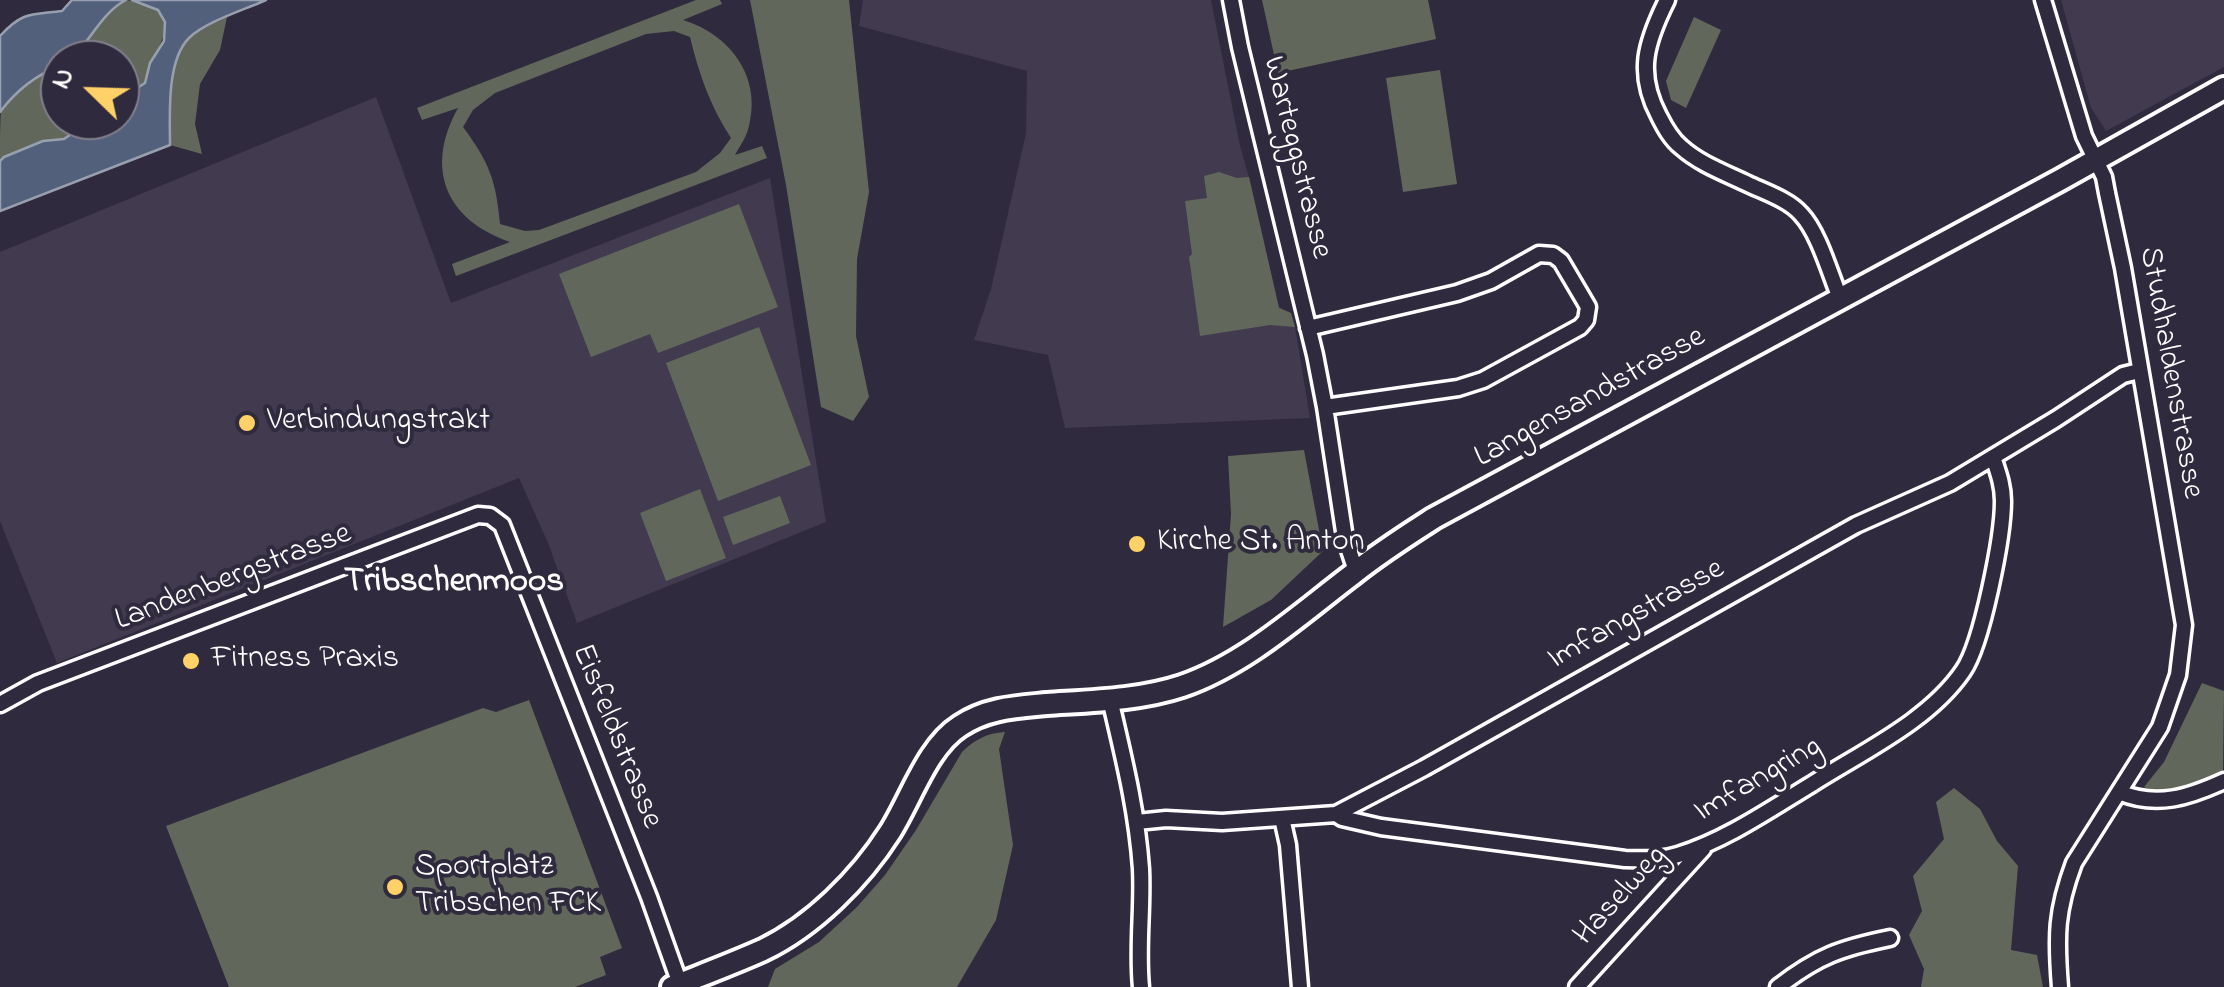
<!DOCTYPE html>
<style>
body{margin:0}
#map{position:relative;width:2224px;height:987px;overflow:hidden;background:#2f2a3d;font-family:"Indie Flower",sans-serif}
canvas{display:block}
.north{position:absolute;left:40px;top:40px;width:100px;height:100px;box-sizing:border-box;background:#2f2a3d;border:2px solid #827f8b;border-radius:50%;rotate:293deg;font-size:28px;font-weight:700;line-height:40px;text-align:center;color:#fff}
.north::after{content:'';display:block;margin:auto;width:35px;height:45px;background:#ffd166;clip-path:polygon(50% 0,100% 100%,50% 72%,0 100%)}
</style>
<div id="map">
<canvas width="2224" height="987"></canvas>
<div class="north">N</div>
</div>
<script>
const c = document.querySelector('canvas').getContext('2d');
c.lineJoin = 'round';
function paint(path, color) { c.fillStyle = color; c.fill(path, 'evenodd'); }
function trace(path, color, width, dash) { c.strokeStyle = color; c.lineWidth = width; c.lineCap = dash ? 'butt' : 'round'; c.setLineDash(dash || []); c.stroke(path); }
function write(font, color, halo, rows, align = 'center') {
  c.font = font + ' "Indie Flower",sans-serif'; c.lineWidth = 8; c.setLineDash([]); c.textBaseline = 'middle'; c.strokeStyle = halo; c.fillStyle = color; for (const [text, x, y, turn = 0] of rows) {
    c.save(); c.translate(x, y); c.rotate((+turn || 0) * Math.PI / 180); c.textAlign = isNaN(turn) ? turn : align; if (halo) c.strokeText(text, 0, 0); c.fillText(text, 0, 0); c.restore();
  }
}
const built = new Path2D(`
 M 863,0 L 1211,0 L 1240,146 L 1249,177 L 1279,307 L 1291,313 L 1295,327 L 1310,418 L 1065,428 L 1048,355 L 974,340 L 991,289 L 1026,133 L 1027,71 L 859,26 Z
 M 2061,0 L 2224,0 L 2224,67 L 2106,131 L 2091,108 Z
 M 376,97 L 451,303 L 770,178 L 826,522 L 577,623 L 548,543 L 519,478 L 57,663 L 0,521 L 0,252 Z`);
const green = new Path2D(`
 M 126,0 C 196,10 153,46 145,83 L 120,99 L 120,60 L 70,60 C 90,41 101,13 126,0 Z
 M 696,0 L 720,0 L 722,4 L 683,20 C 729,34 762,76 749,126 C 747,136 740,146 735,155 L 762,146 L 767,158 L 456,276 L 452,264 L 510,242 C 444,219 425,167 458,108 L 422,120 L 417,108 ZM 674,31 L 690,37 C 699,74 710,106 731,138 L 720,153 L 696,172 L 539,230 L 525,231 L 500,224 C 496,180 489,162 463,127 L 473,110 L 495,93 L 646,34 Z
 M 750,0 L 849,0 L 869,192 L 857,259 L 856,336 L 869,397 L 853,421 L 821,407 L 786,185 Z
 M 1262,0 L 1428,0 L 1436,39 L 1278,73 Z
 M 227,17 L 220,50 L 200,84 L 195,124 L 202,154 L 170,145 C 170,115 166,58 191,37 C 201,28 215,23 227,17 Z
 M 1694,17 L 1721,30 L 1686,108 L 1671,100 L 1666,81 Z
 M 60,66 L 60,120 L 92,120 L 64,139 L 43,141 L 4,157 L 0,161 C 0,149 0,122 1,111 C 7,96 45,72 60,66 Z
 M 1440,70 L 1457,184 L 1403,192 L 1386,78 Z
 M 1219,172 L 1237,178 L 1249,177 L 1279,308 L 1291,313 L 1295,327 L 1270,325 L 1200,336 L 1189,257 L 1192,254 L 1185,201 L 1207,198 L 1204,176 Z
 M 739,204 L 778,307 L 658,353 L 650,334 L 591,357 L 559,274 Z
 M 759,327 L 811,465 L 718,501 L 666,363 Z
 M 1304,450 L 1323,551 L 1271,600 L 1223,627 L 1231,514 L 1228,456 Z
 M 700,489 L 726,558 L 666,581 L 640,513 Z
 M 780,496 L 790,523 L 733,545 L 723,517 Z
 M 2202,683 L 2224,691 L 2223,771 L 2185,789 L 2158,794 L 2144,787 L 2164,762 Z
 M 529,700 L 622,948 L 600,957 L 606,975 L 575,987 L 229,987 L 166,826 L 483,708 L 496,712 Z
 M 1005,732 L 999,749 L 1013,845 L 996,920 L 957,987 L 768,987 L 775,969 L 819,942 L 857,907 L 885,875 L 916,830 L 962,752 C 974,740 987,733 1005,732 Z
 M 1954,788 L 1980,809 L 1997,841 L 2018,866 L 2011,950 L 2037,955 L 2043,987 L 1921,987 L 1924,969 L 1909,935 L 1922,911 L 1913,876 L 1944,839 L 1936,802 Z`);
const water = new Path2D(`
 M 72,0 L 126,0 C 101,13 90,42 70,60 L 60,60 L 60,66 C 36,75 15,92 0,112 L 0,36 C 23,11 31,15 62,11 Z
 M 132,0 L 266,0 C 244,10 205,22 189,38 C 166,61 170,116 170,145 L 0,211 L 0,161 L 4,157 L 43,141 L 64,139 L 92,120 L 120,120 L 120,99 L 145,83 L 150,63 L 164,41 L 165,22 L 158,10 Z`);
const street = new Path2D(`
 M 1231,0 L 1240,47 L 1315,355 L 1325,407 L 1345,538 L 1356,571
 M 1667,0 C 1646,42 1636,73 1659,116 C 1665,128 1671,139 1681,147 C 1700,164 1725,173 1748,184 C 1765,192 1789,200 1801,214 C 1819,233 1830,274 1840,298
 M 2043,0 L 2084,136 L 2104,177 L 2107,193 L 2123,268 L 2184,625 L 2178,675 L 2160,727 L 2074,863 C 2056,911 2056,936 2060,987
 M 1308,328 L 1457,293 L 1491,281 L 1539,254 L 1553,255 L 1561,261 L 1584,300 L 1588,307 L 1586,320 L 1580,327 L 1483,380 L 1458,388 L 1325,407
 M 1110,699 C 1123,755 1137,810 1141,869 C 1143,908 1137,947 1141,987
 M 0,704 L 38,683 L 478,515 L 490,516 L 502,525 L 649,897 L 680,984
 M 2119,792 C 2157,808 2189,797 2224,781
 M 1336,814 L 1342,818 L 1381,827 L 1625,859 C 1643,859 1660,861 1678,855 C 1726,840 1769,810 1812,784 C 1862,752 1929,721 1963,671 C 1982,644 2003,536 2003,501 C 2003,485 1998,472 1993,457
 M 1282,818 L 1288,845 L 1300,987
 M 1137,822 L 1166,819 L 1222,822 L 1336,814 L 1424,768 L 1856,525 L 1950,483 L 2056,419 L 2123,375 L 2139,371
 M 1577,987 L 1703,849
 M 1778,987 C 1818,956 1841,948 1890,938`);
const secondary = new Path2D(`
 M 672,987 C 702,975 734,963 763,950 C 813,926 860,879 890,832 C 911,799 927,747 960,726 C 987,708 1016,707 1047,704 C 1092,701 1140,700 1182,686 C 1246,664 1300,614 1353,574 C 1379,553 1406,536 1434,518 L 2060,180 L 2224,88`);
const markers = [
 [247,423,10,"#ffd166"],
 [1137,544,10,"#ffd166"],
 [191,661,10,"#ffd166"],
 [395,887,10,"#ffd166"]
];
const streetNames = [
 ["Warteggstrasse",1295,158,76],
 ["Studhaldenstrasse",2169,373,80],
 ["Langensandstrasse",1591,399,-29],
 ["Landenbergstrasse",234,579,-21],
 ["Imfangstrasse",1637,616,-29],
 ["Eisfeldstrasse",615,737,68],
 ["Imfangring",1759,781,-30],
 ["Haselweg",1622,897,-48]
];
const poiNames = [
 ["Verbindungstrakt",267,423],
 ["Kirche St. Anton",1157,544],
 ["Fitness Praxis",211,661],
 ["Sportplatz",415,869],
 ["Tribschen FCK",415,906]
];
const neighbourhoodNames = [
 ["Tribschenmoos",454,584]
];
paint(built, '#423a4f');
paint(green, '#61685b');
paint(water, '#53607c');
trace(water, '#98a0b0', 2.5);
trace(street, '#fff', 21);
trace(secondary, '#fff', 28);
trace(street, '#2f2a3d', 14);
trace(secondary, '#2f2a3d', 20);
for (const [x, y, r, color] of markers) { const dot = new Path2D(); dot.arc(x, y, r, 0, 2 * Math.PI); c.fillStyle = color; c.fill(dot); trace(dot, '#2f2a3d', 4); }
write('32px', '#fff', '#2f2a3d', streetNames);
write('32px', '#fff', '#2f2a3d', poiNames, 'left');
write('bold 35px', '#fff', '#2f2a3d', neighbourhoodNames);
</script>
